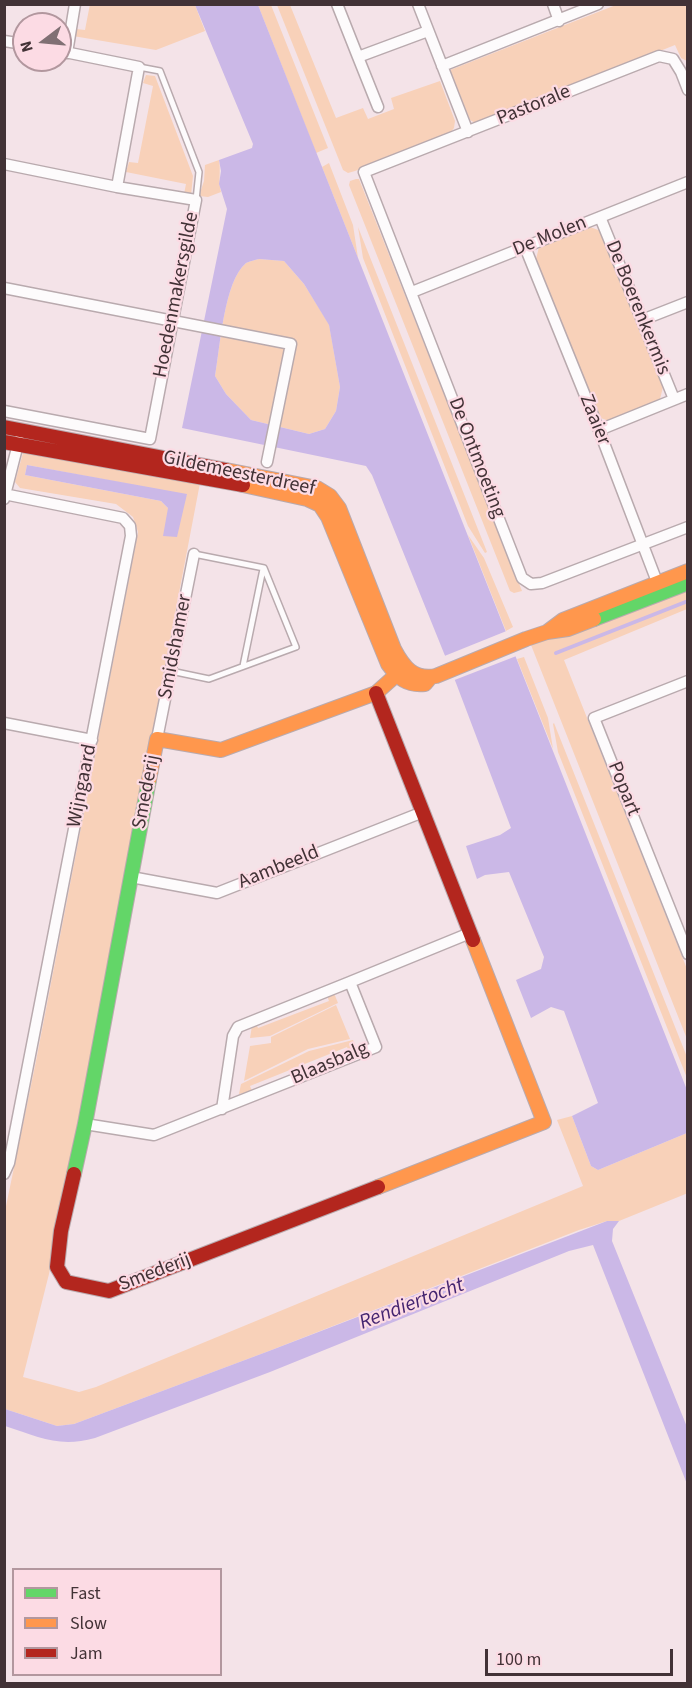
<!DOCTYPE html>
<style>
body{margin:0}
#map{position:relative;width:692px;height:1688px;overflow:hidden;background:#f4e3e8;font-family:"Source Sans 3",sans-serif}
canvas{display:block}
.frame{position:absolute;inset:0;border:6px solid #423236;pointer-events:none}
.legend{position:absolute;left:12px;top:1568px;width:210px;height:108px;box-sizing:border-box;background:#fcdbe4;border:2px solid #b2979e;margin:0;padding:8px 10px;list-style:none;font-size:18px;color:#423236}
.legend li{display:flex;align-items:center;gap:12px;height:30px}
.legend b{width:30px;border:2px solid #b2979e}
.north{position:absolute;left:12px;top:12px;width:60px;height:60px;box-sizing:border-box;background:#fcdbe4;border:2px solid #b2979e;border-radius:50%;rotate:254deg;font-size:16px;font-weight:700;line-height:24px;text-align:center;color:#423236}
.north::after{content:'';display:block;margin:auto;width:21px;height:27px;background:#807074;clip-path:polygon(50% 0,100% 100%,50% 72%,0 100%)}
.scale{position:absolute;left:485px;top:1649px;width:188px;height:27px;box-sizing:border-box;border:3px solid #423236;border-top:0;padding-left:8px;font-size:18px;line-height:21px;white-space:nowrap;color:#423236;-webkit-text-stroke:4px #fcdbe4;paint-order:stroke}
</style>
<div id="map">
<canvas width="692" height="1688"></canvas>
<div class="frame"></div>
<ul class="legend">
<li><b style="height:8px;background:#63d668"></b>Fast</li>
<li><b style="height:8px;background:#ff974d"></b>Slow</li>
<li><b style="height:8px;background:#b3261e"></b>Jam</li>
</ul>
<div class="north">N</div>
<div class="scale">100 m</div>
</div>
<script>
const c = document.querySelector('canvas').getContext('2d');
c.lineJoin = 'round';
function paint(path, color) { c.fillStyle = color; c.fill(path, 'evenodd'); }
function trace(path, color, width, dash) { c.strokeStyle = color; c.lineWidth = width; c.lineCap = dash ? 'butt' : 'round'; c.setLineDash(dash || []); c.stroke(path); }
function write(font, color, halo, rows, align = 'center') {
  c.font = font + ' "Source Sans 3",sans-serif'; c.lineWidth = 4.5; c.setLineDash([]); c.textBaseline = 'middle'; c.strokeStyle = halo; c.fillStyle = color; for (const [text, x, y, turn = 0] of rows) {
    c.save(); c.translate(x, y); c.rotate((+turn || 0) * Math.PI / 180); c.textAlign = isNaN(turn) ? turn : align; if (halo) c.strokeText(text, 0, 0); c.fillText(text, 0, 0); c.restore();
  }
}
const green = new Path2D(`
 M 90,4 L 195,5 L 205,31 L 156,50 L 73,36 L 76,29 L 85,30 Z
 M 258,5 L 271,5 L 328,148 L 316,153 Z
 M 277,5 L 290,5 L 336,118 L 363,108 L 368,119 L 394,109 L 391,98 L 440,81 L 455,121 L 454,128 L 450,133 L 355,171 L 348,173 L 343,170 Z
 M 616,5 L 687,5 L 687,61 L 681,58 L 675,45 L 477,124 L 470,120 L 450,70 Z
 M 146,75 L 155,76 L 193,176 L 191,195 L 184,194 L 186,184 L 126,172 L 129,162 L 138,163 L 153,86 L 143,83 Z
 M 219,160 C 221,171 218,181 221,192 L 208,197 L 199,196 L 204,181 L 205,165 Z
 M 329,163 L 353,225 L 358,258 L 322,167 Z
 M 356,179 L 359,179 L 522,591 L 514,593 L 510,591 L 349,185 L 350,181 Z
 M 358,227 L 487,552 L 485,553 L 468,526 L 363,258 Z
 M 590,227 L 601,231 L 663,387 L 660,399 L 609,421 L 598,417 L 536,259 L 539,247 Z
 M 259,259 L 284,261 L 304,284 L 329,324 L 340,387 L 336,411 L 325,429 L 309,434 L 251,420 L 226,394 L 215,376 C 220,348 224,281 246,263 C 250,261 255,260 259,259 Z
 M 34,450 L 200,483 L 49,1274 L 23,1377 L 79,1392 L 96,1387 L 583,1186 L 557,1120 L 572,1116 L 591,1166 L 598,1170 L 687,1133 L 688,1193 L 619,1221 L 607,1221 L 579,1230 L 269,1351 L 74,1424 L 57,1426 L 5,1409 L 5,1211 L 35,1066 L 138,532 L 133,517 L 116,504 L 20,488 L 15,482 L 23,453 ZM 27,465 L 187,495 L 168,508 L 161,501 L 25,475 Z
 M 468,535 L 484,558 L 513,627 L 506,631 Z
 M 687,587 L 687,609 L 564,660 L 687,969 L 687,1039 L 531,645 Z
 M 524,657 L 548,718 L 553,749 L 517,659 Z
 M 554,723 L 687,1057 L 687,1078 L 558,752 L 553,724 Z
 M 334,993 L 338,1003 L 270,1036 L 250,1038 L 252,1026 L 256,1024 L 258,1028 L 329,1001 L 327,996 Z
 M 336,1005 L 350,1039 L 308,1049 L 244,1081 L 250,1046 L 271,1043 L 271,1037 Z
 M 353,1040 L 357,1049 L 349,1052 L 347,1047 L 250,1086 L 252,1091 L 239,1094 L 241,1084 L 309,1051 Z`);
const water = new Path2D(`
 M 195,5 L 258,5 L 687,1090 L 687,1133 L 598,1170 L 591,1166 L 572,1116 L 598,1103 L 564,1011 L 551,1007 L 531,1018 L 516,980 L 541,969 L 544,957 L 509,872 L 485,875 L 477,879 L 466,846 L 500,835 L 511,828 L 456,683 L 372,475 L 366,466 L 182,428 L 227,209 L 219,184 L 221,171 L 219,160 L 252,148 L 253,144 ZM 259,259 L 284,261 L 304,284 L 329,325 L 340,387 L 336,411 L 325,429 L 309,434 L 251,420 L 226,394 L 215,376 C 220,348 224,281 246,263 C 250,261 255,260 259,259 Z
 M 27,465 L 187,494 L 177,537 L 163,536 L 168,508 L 161,501 L 25,475 Z
 M 607,1221 L 619,1221 L 613,1229 L 612,1241 L 687,1427 L 687,1484 L 593,1245 L 569,1251 L 270,1372 L 95,1438 C 59,1448 39,1437 5,1426 L 5,1409 L 57,1426 L 74,1424 L 269,1351 Z`);
const pier = new Path2D(`
 M 509,630 L 519,655 L 452,681 L 442,657 Z`);
const stream = new Path2D(`
 M 556,653 L 688,601`);
const lane = new Path2D(`
 M 139,67 L 160,71 L 199,172 L 196,200
 M 243,666 L 263,569
 M 171,671 L 209,679 L 296,647 L 264,568 L 194,554`);
const street = new Path2D(`
 M 337,4 L 358,57 L 428,31
 M 418,4 L 468,132
 M 553,4 L 559,21
 M 4,41 L 24,44
 M 60,51 L 139,67 L 117,187
 M 67,53 L 75,4
 M 358,57 L 378,107
 M 442,66 L 598,4
 M 688,90 L 681,72 L 673,59 L 659,56 L 364,172 L 522,578 L 531,584 L 542,583 L 688,527
 M 4,164 L 117,187 L 196,200 L 150,439 L 4,411
 M 600,217 L 674,399
 M 525,247 L 599,430 L 659,587
 M 4,288 L 291,344 L 267,462
 M 412,292 L 688,182
 M 642,320 L 688,302
 M 599,430 L 688,394
 M 4,494 L 123,518 L 130,526 L 131,536 L 9,1163 L 4,1174
 M 4,499 L 19,440
 M 688,681 L 594,718 L 688,954
 M 4,723 L 92,740
 M 157,739 L 194,554
 M 131,877 L 217,893 L 423,812
 M 350,982 L 470,933
 M 85,1124 L 154,1135 L 376,1047 L 350,982 L 238,1027 L 233,1036 L 222,1109`);
const fast = new Path2D(`
 M 594,619 L 688,583
 M 74,1174 L 85,1124 L 149,780`);
const slow = new Path2D(`
 M 226,470 L 317,488 L 330,496 L 339,508 L 394,649 C 404,668 414,680 436,676 L 526,639 L 547,632 L 568,629 L 594,619
 M 243,485 L 307,499 L 320,505 L 328,517 L 388,664 C 398,678 407,686 425,684 L 430,678
 M 547,632 L 563,620 L 688,571
 M 149,780 L 157,739 L 221,750 L 376,693 L 404,668
 M 378,1187 L 544,1122 L 473,940`);
const jam = new Path2D(`
 M 4,427 L 226,470
 M 4,442 L 243,485
 M 376,693 L 473,940
 M 74,1174 L 61,1231 L 57,1267 L 66,1282 L 109,1291 L 378,1187`);
const streetNames = [
 ["Pastorale",534,106,-22],
 ["De Molen",550,237,-22],
 ["Hoedenmakersgilde",177,295,-79],
 ["De Boerenkermis",637,308,68],
 ["Zaaier",594,420,68],
 ["De Ontmoeting",476,458,69],
 ["Gildemeesterdreef",239,474,12],
 ["Smidshamer",176,647,-79],
 ["Wijngaard",83,786,-79],
 ["Popart",623,789,68],
 ["Smederij",147,792,-79],
 ["Aambeeld",279,868,-22],
 ["Blaasbalg",330,1064,-23],
 ["Smederij",155,1273,-21]
];
const waterNames = [
 ["Rendiertocht",412,1305,-21]
];
paint(green, '#f8d1b9');
paint(water, '#cbb8e7');
paint(pier, '#f4e3e8');
trace(stream, '#cbb8e7', 4);
trace(lane, '#b9aaae', 8);
trace(street, '#b9aaae', 13);
trace(fast, '#b9aaae', 16);
trace(slow, '#b9aaae', 16);
trace(jam, '#b9aaae', 16);
trace(lane, '#fdfbfc', 5);
trace(street, '#fdfbfc', 10);
trace(fast, '#63d668', 14);
trace(slow, '#ff974d', 14);
trace(jam, '#b3261e', 14);
write('20px', '#423236', '#fcdbe4', streetNames);
write('italic 21px', '#442470', '#fcdbe4', waterNames);
</script>
